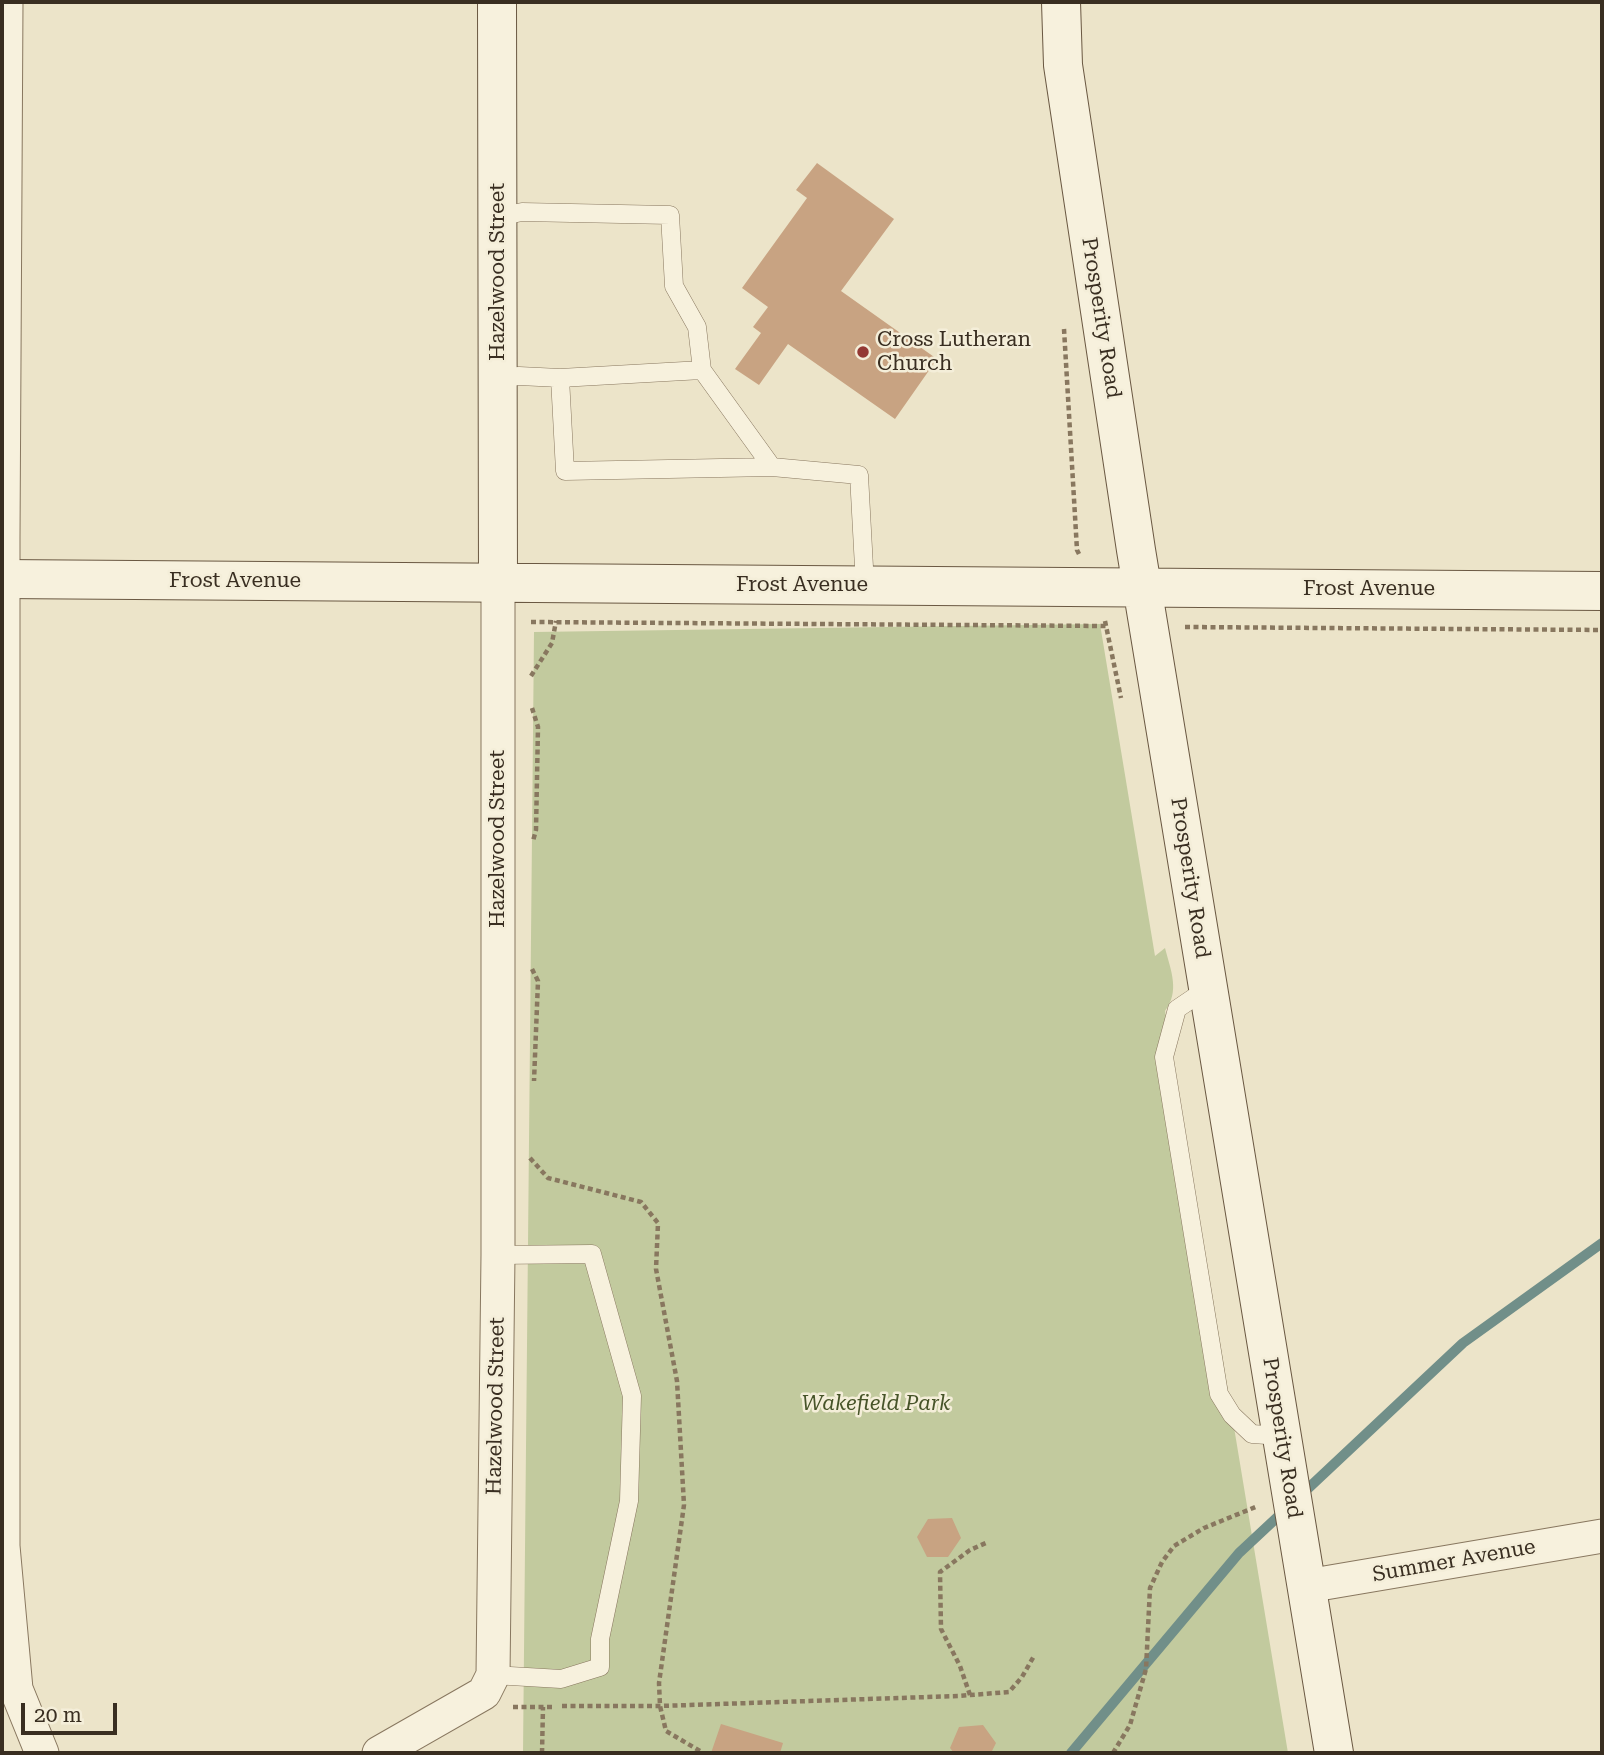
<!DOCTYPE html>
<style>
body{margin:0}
#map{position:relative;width:1604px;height:1755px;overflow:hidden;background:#ece4c9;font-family:"Roboto Serif",serif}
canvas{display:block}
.frame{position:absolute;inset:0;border:4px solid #392e21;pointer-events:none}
.scale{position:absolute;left:21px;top:1703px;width:96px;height:32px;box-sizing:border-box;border:4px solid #392e21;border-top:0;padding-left:9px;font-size:21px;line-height:24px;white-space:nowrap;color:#392e21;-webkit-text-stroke:5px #f4eed9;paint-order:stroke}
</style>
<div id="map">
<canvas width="1604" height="1755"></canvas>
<div class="frame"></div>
<div class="scale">20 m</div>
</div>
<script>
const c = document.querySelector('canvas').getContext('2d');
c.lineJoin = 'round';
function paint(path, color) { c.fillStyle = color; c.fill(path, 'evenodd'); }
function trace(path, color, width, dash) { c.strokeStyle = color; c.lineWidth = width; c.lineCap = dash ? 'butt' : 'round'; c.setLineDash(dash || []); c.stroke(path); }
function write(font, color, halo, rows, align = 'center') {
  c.font = font + ' "Roboto Serif",serif'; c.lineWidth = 5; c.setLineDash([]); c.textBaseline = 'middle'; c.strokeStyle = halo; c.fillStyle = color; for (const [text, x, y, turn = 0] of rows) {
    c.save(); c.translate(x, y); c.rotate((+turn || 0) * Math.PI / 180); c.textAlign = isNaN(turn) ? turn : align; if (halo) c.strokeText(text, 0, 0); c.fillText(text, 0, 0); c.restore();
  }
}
const green = new Path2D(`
 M 1100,624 L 1155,956 L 1165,948 C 1171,971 1180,991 1165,1011 L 1288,1753 L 523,1753 L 534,632 Z`);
const stream = new Path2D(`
 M 1300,1496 L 1463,1343 L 1602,1243
 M 1071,1753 L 1239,1553 L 1284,1511`);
const building = new Path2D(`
 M 817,163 L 894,219 L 841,291 L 937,359 L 895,419 L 788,344 L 759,385 L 735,369 L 761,333 L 753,327 L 768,307 L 742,288 L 807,198 L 796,190 Z
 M 952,1518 L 961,1538 L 948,1557 L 927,1557 L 917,1537 L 928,1519 Z
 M 721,1724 L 783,1743 L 780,1753 L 711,1753 Z
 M 983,1725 L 996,1743 L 991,1753 L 954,1753 L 950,1748 L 959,1727 Z`);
const path = new Path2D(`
 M 1064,329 L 1077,550 L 1079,554
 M 1105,621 L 1121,698
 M 531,622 L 1106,626
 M 1185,627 L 1602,630
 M 531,676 L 552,643 L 556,621
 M 532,708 L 538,727 L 536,830 L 533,841
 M 532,969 L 538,981 L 534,1081
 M 530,1158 L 548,1178 L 641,1202 L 658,1223 L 656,1269 L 677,1381 L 684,1505 L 659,1683 L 660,1706 L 666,1731 L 700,1751
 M 970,1695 L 960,1666 L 941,1629 L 940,1572 L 970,1550 L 988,1542
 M 562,1706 L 660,1706 L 958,1696 L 1009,1692 L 1022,1677 L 1034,1656
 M 513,1707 L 553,1707
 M 542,1753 L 543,1707
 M 1113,1753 L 1130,1725 L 1146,1669 L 1150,1588 L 1162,1562 L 1174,1546 L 1204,1528 L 1258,1506`);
const lane = new Path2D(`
 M 497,217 L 522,212 L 670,215 L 674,286 L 697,327 L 702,370 L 772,467 L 859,475 L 865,586
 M 498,378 L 519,376 L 560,378 L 565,471 L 772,467
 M 560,378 L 702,370
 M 1208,988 L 1177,1009 L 1164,1057 L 1219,1394 L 1232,1415 L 1252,1434 L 1282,1436
 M 493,1675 L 561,1679 L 600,1667 L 600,1639 L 629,1501 L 632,1396 L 592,1254 L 498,1255`);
const street = new Path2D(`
 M 6,2 L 3,537 L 3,1546 L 16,1689 L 42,1753
 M 1307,1586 L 1602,1536
 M 379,1753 L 484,1693 L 493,1675 L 498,1255 L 498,583`);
const secondary = new Path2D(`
 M 497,2 L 498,583
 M 1061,2 L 1063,65 L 1136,550 L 1334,1753
 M 2,579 L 1602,591`);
const markers = [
 [863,352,7,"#933833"]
];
const streetNames = [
 ["Hazelwood Street",498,272,-90],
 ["Prosperity Road",1101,318,81],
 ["Frost Avenue",235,581],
 ["Frost Avenue",802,585],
 ["Frost Avenue",1369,589],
 ["Hazelwood Street",498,839,-90],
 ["Prosperity Road",1190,878,81],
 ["Hazelwood Street",496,1406,-89],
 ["Prosperity Road",1282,1438,81],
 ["Summer Avenue",1454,1561,-10]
];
const poiNames = [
 ["Cross Lutheran",877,340],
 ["Church",877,364]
];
const parkNames = [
 ["Wakefield Park",876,1404]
];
paint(green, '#c2ca9e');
trace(stream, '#718f89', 10);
paint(building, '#c8a382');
trace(lane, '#88775f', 19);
trace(street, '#88775f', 35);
trace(secondary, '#6a5842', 40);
trace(path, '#88775f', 4.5, [5, 3.5]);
trace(lane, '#f7f1dd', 18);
trace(street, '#f7f1dd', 33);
trace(secondary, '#f7f1dd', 38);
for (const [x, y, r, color] of markers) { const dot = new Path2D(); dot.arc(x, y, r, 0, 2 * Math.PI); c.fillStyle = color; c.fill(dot); trace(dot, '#f4eed9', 2.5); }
write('21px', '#392e21', '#f4eed9', streetNames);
write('21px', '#392e21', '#f4eed9', poiNames, 'left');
write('italic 21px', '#475429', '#f4eed9', parkNames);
</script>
